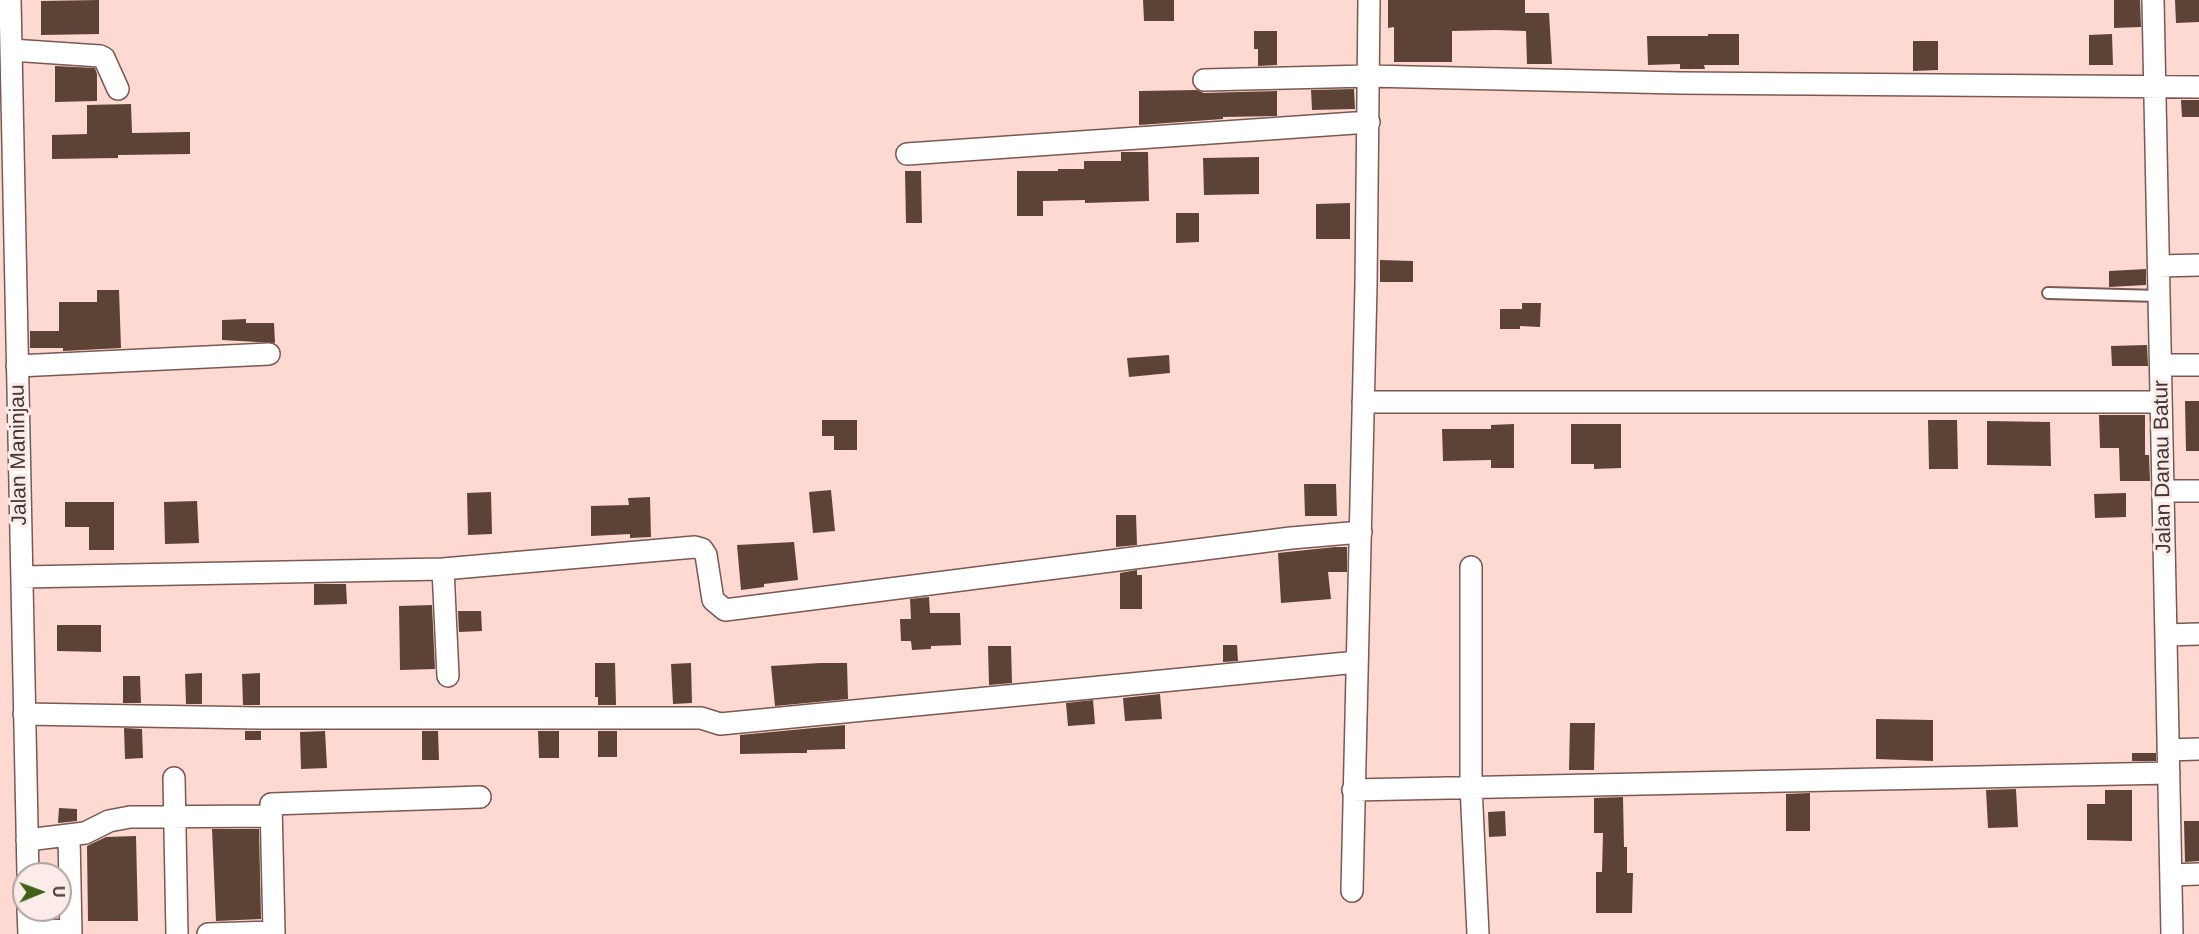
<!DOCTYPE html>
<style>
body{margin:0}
#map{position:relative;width:2199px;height:934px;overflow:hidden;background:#fed9d2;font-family:Arial,sans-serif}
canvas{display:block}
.north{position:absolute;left:12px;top:862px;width:60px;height:60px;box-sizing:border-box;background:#fbece9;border:2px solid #b2a3a0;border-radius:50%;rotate:89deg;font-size:16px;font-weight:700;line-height:24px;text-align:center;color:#443633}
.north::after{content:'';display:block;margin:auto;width:21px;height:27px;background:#406218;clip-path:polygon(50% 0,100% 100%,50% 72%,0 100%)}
</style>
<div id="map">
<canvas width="2199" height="934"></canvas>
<div class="north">U</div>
</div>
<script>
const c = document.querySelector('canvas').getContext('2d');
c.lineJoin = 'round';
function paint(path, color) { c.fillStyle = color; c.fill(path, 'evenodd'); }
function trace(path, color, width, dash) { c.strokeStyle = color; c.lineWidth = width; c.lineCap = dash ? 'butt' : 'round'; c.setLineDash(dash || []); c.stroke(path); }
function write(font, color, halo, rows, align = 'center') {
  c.font = font + ' Arial,sans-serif'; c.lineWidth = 6; c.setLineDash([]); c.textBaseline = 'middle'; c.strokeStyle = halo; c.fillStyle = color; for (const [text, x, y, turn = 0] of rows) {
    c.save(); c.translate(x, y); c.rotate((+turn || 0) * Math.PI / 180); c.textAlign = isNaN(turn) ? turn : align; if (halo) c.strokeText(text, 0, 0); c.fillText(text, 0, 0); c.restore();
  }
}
const building = new Path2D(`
 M 99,0 L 99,34 L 41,35 L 41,1 Z
 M 1143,0 L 1174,0 L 1174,21 L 1144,21 Z
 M 1388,0 L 1525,0 L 1525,13 L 1549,13 L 1552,64 L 1527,64 L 1526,31 L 1496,30 L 1452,31 L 1452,62 L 1394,62 L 1394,27 L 1388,28 Z
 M 2114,0 L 2140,0 L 2141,27 L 2114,28 Z
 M 2175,0 L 2199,0 L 2199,22 L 2176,23 Z
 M 1254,31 L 1277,31 L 1277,65 L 1258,66 L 1258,49 L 1254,49 Z
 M 1708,34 L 1739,34 L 1739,65 L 1704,65 L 1705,69 L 1680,69 L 1680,64 L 1648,65 L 1647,36 L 1708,36 Z
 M 2112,34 L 2113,65 L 2089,65 L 2089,35 Z
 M 1913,41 L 1938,41 L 1938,70 L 1913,71 Z
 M 55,66 L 95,68 L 97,74 L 97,101 L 55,102 Z
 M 1354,89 L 1355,109 L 1312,110 L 1311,90 Z
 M 1197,90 L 1204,93 L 1277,91 L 1277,116 L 1223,117 L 1223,119 L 1139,125 L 1139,91 Z
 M 2181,100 L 2199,100 L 2199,117 L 2182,117 Z
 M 131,104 L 132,133 L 190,132 L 190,154 L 118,155 L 118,158 L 52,159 L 52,135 L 87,134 L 87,105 Z
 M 1121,152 L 1148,152 L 1149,201 L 1085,203 L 1085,200 L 1043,201 L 1043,216 L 1017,216 L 1017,171 L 1058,171 L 1058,169 L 1084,169 L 1084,161 L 1121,161 Z
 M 1259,157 L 1259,194 L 1204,195 L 1203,158 Z
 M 905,171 L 921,171 L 922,223 L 906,223 Z
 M 1350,203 L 1350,239 L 1316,239 L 1316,204 Z
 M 1176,213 L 1199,213 L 1199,242 L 1176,243 Z
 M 1380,260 L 1413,261 L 1413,282 L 1380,282 Z
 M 2146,269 L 2146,285 L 2109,287 L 2109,271 Z
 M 97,290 L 119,290 L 121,348 L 63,351 L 63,348 L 30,348 L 30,331 L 59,331 L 59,302 L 97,302 Z
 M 1522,303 L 1541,303 L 1540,327 L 1520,326 L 1520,329 L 1500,329 L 1500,309 L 1522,309 Z
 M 246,319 L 246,323 L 274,323 L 275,343 L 222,340 L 222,320 Z
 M 2147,345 L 2148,366 L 2112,366 L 2111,346 Z
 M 1169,355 L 1170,373 L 1129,377 L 1127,358 Z
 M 2185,401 L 2199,401 L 2199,451 L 2186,451 Z
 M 2099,415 L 2145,415 L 2145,455 L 2149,455 L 2150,481 L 2120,481 L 2119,448 L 2100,448 Z
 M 822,420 L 857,420 L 857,450 L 834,450 L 834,436 L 822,436 Z
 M 1928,420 L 1957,420 L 1958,469 L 1929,469 Z
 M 1987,421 L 2050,422 L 2051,466 L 1987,465 Z
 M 1514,424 L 1514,468 L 1491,468 L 1491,460 L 1443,461 L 1442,429 L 1491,429 L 1491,425 Z
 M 1571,424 L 1621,424 L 1621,468 L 1594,469 L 1594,464 L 1571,464 Z
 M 1304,484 L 1336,484 L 1337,516 L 1305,516 Z
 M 831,490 L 835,531 L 813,533 L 809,492 Z
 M 491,492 L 492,534 L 468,535 L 467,493 Z
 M 2126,493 L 2126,517 L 2095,518 L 2094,494 Z
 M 650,497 L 651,537 L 630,538 L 630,534 L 591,536 L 591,506 L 629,505 L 628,498 Z
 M 197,501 L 199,543 L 165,544 L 164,502 Z
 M 65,502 L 114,502 L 114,550 L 89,550 L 89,527 L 65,527 Z
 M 1116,515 L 1136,515 L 1137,545 L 1116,547 Z
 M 794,542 L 798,580 L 764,584 L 764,587 L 741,590 L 737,545 Z
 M 1335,547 L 1347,547 L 1347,572 L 1328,572 L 1331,599 L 1281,603 L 1278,553 Z
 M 1137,570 L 1137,575 L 1142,575 L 1142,609 L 1120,609 L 1120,573 Z
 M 314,584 L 346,584 L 347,604 L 314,605 Z
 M 929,597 L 930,613 L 960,613 L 961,645 L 931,646 L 931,649 L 912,650 L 911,641 L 901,641 L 900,619 L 911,619 L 910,599 Z
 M 432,605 L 435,669 L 400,670 L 399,606 Z
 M 458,611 L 481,611 L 482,631 L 459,632 Z
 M 57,625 L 101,625 L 101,652 L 57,651 Z
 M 1223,645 L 1237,645 L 1238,661 L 1223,662 Z
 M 988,646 L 1011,646 L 1012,683 L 989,685 Z
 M 595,663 L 615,663 L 616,705 L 598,705 L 598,697 L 595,697 Z
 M 691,663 L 692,703 L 673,704 L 671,664 Z
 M 820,663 L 847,663 L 848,699 L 775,706 L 771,666 Z
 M 202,673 L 202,704 L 186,704 L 185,674 Z
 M 260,673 L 260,705 L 243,705 L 242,674 Z
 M 123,676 L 140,676 L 141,703 L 123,703 Z
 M 1160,694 L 1162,719 L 1125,721 L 1123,698 Z
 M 1093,700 L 1095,724 L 1068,726 L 1066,703 Z
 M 1876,719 L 1933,720 L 1933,761 L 1876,759 Z
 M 1570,723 L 1595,723 L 1594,770 L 1569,770 Z
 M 845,725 L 845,749 L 807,750 L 807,753 L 792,753 L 740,754 L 740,735 Z
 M 124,728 L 142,729 L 143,758 L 125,759 Z
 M 245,731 L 261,731 L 261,740 L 245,740 Z
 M 325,731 L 327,768 L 301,769 L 300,732 Z
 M 422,731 L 438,731 L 439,760 L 422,760 Z
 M 538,731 L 559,731 L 559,758 L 539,758 Z
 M 598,731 L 617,731 L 617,757 L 598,757 Z
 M 2132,753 L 2156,753 L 2156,761 L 2132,761 Z
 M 2016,789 L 2018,827 L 1988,828 L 1986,790 Z
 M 2105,790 L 2132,790 L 2132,841 L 2087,840 L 2087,804 L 2105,804 Z
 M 1810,793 L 1810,831 L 1786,831 L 1786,794 Z
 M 1623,797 L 1624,847 L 1627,847 L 1627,873 L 1633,873 L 1632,913 L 1596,913 L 1596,872 L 1602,872 L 1603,833 L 1594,833 L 1594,798 Z
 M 59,808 L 77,809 L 77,821 L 58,823 Z
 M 1505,811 L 1506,836 L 1489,837 L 1488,812 Z
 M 2184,821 L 2199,821 L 2199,861 L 2185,862 Z
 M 212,829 L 259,829 L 261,919 L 216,921 Z
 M 136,836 L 138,921 L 88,921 L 87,846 L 106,837 Z`);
const lane = new Path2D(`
 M 2048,293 L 2159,296`);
const street = new Path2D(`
 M 10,0 L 28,874
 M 2153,0 L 2172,934
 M 11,50 L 100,56 L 104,58 L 118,89
 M 1204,80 L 1368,76 L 1679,83 L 2199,87
 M 907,154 L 1369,122
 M 2159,266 L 2199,265
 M 2161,365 L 2199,365
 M 17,366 L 269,354
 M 1363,402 L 2161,402
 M 2163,491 L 2199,491
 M 1471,567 L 1471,786 L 1478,934
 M 443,569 L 448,676
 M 22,577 L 443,569 L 695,547 L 702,549 L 706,555 L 713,600 L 725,610 L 1291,538 L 1361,532
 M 2166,635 L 2199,634
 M 24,714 L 258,718 L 701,718 L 720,724 L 1357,662
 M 2168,750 L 2199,749
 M 174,778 L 177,934
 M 1353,790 L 2169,773
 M 69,836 L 71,934
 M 27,840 L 85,833 L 109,821 L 130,817 L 271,816
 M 2171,875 L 2199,874
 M 1352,891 L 1366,285 L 1369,0
 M 28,910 L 29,934
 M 29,931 L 71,930
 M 208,934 L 274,932 L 271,804 L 480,797`);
const streetNames = [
 ["Jalan Maninjau",19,455,-91],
 ["Jalan Danau Batur",2163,467,-91]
];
paint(building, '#5c4335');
trace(lane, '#785953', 14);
trace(street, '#785953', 24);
trace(lane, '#fff', 10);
trace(street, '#fff', 21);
write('21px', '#443633', '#fbece9', streetNames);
</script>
